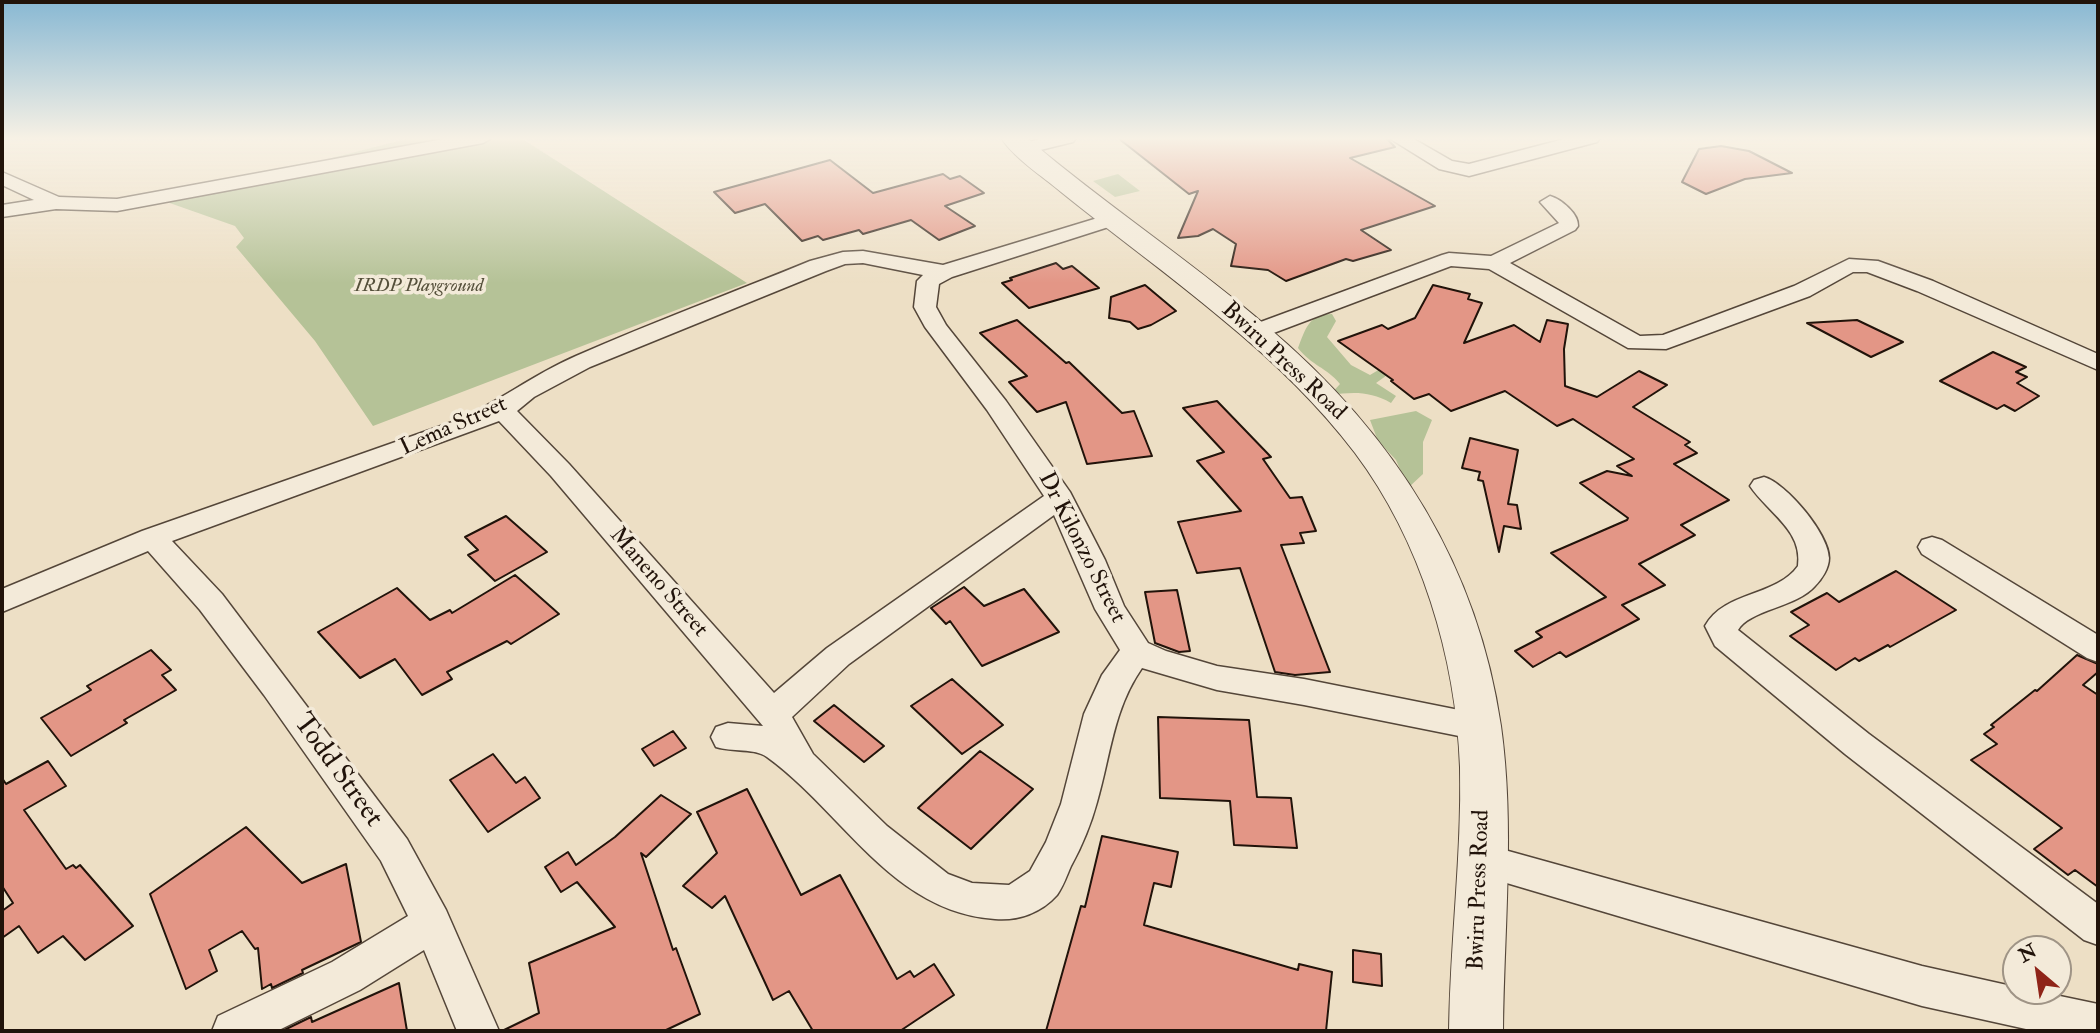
<!DOCTYPE html>
<style>
body{margin:0}
#map{position:relative;width:2100px;height:1033px;overflow:hidden;background:#eddfc5;font-family:"IM FELL Double Pica",serif}
canvas{display:block}
.frame{position:absolute;inset:0;border:4px solid #21130a;pointer-events:none}
.north{position:absolute;left:2002px;top:935px;width:70px;height:70px;box-sizing:border-box;background:#f3ead9;border:2px solid #9f9486;border-radius:50%;rotate:331deg;font-size:19px;font-weight:700;line-height:28px;text-align:center;color:#21130a}
.north::after{content:'';display:block;margin:auto;width:24px;height:32px;background:#8f2418;clip-path:polygon(50% 0,100% 100%,50% 72%,0 100%)}
</style>
<div id="map">
<canvas width="2100" height="1033"></canvas>
<div class="frame"></div>
<div class="north">N</div>
</div>
<script>
const c = document.querySelector('canvas').getContext('2d');
c.lineJoin = 'round';
function paint(path, color) { c.fillStyle = color; c.fill(path, 'evenodd'); }
function trace(path, color, width, dash) { c.strokeStyle = color; c.lineWidth = width; c.lineCap = dash ? 'butt' : 'round'; c.setLineDash(dash || []); c.stroke(path); }
function write(font, color, halo, rows, align = 'center') {
  c.font = font + ' "IM FELL Double Pica",serif'; c.lineWidth = 7; c.setLineDash([]); c.textBaseline = 'middle'; c.strokeStyle = halo; c.fillStyle = color; for (const [text, x, y, turn = 0] of rows) {
    c.save(); c.translate(x, y); c.rotate((+turn || 0) * Math.PI / 180); c.textAlign = isNaN(turn) ? turn : align; if (halo) c.strokeText(text, 0, 0); c.fillText(text, 0, 0); c.restore();
  }
}
const green = new Path2D(`
 M 410,138 L 521,138 L 747,283 L 373,426 L 315,341 L 236,247 L 244,238 L 235,226 L 164,201 Z
 M 1118,174 L 1140,191 L 1115,197 L 1093,181 Z
 M 1332,314 L 1336,321 L 1327,337 L 1351,365 L 1370,375 L 1397,359 L 1390,373 L 1376,383 L 1396,396 L 1391,403 C 1370,391 1353,392 1330,395 L 1340,384 C 1326,367 1312,366 1298,348 C 1306,328 1308,315 1332,314 Z
 M 1416,411 L 1432,420 L 1423,442 L 1423,474 L 1408,488 L 1396,460 L 1378,441 L 1370,420 Z`);
const building = new Path2D(`
 M 1118,138 L 1386,138 L 1395,147 L 1350,158 L 1435,206 L 1361,230 L 1391,250 L 1353,261 L 1346,259 L 1286,281 L 1268,270 L 1231,266 L 1236,244 L 1213,229 L 1198,236 L 1178,238 L 1198,191 L 1189,194 Z
 M 1721,146 L 1749,151 L 1792,173 L 1745,179 L 1706,194 L 1682,182 L 1699,149 Z
 M 830,160 L 873,193 L 943,174 L 950,179 L 960,176 L 984,193 L 945,206 L 975,226 L 939,240 L 911,220 L 863,234 L 859,230 L 823,240 L 818,236 L 802,241 L 765,204 L 735,213 L 714,192 Z
 M 1056,263 L 1063,269 L 1072,266 L 1099,288 L 1029,308 L 1002,283 L 1012,280 L 1010,278 Z
 M 1145,285 L 1176,311 L 1151,325 L 1138,329 L 1130,322 L 1109,318 L 1111,297 Z
 M 1433,285 L 1470,294 L 1468,299 L 1482,303 L 1464,343 L 1514,325 L 1540,342 L 1547,320 L 1568,324 L 1564,349 L 1565,386 L 1597,397 L 1639,371 L 1667,385 L 1633,407 L 1690,442 L 1685,445 L 1697,453 L 1674,464 L 1729,500 L 1681,525 L 1695,535 L 1639,564 L 1665,585 L 1622,605 L 1639,619 L 1566,657 L 1560,652 L 1533,667 L 1515,651 L 1542,637 L 1536,632 L 1606,597 L 1551,553 L 1627,520 L 1628,518 L 1580,483 L 1607,471 L 1632,476 L 1617,466 L 1634,459 L 1573,419 L 1557,426 L 1505,391 L 1451,411 L 1429,394 L 1414,399 L 1391,381 L 1393,380 L 1338,341 L 1382,325 L 1388,329 L 1415,318 Z
 M 1017,320 L 1066,363 L 1069,362 L 1122,413 L 1134,411 L 1152,456 L 1087,464 L 1066,402 L 1037,412 L 1009,382 L 1027,376 L 980,333 Z
 M 1857,320 L 1903,342 L 1871,357 L 1807,323 Z
 M 1993,352 L 2026,367 L 2016,372 L 2027,377 L 2017,383 L 2039,396 L 2015,411 L 2004,405 L 1997,409 L 1940,381 Z
 M 1217,401 L 1271,457 L 1263,459 L 1290,498 L 1302,497 L 1316,531 L 1300,533 L 1304,543 L 1281,545 L 1330,672 L 1295,675 L 1275,672 L 1240,568 L 1197,573 L 1178,522 L 1241,511 L 1197,461 L 1224,452 L 1183,408 Z
 M 1470,438 L 1518,450 L 1508,504 L 1517,505 L 1521,529 L 1504,526 L 1499,552 L 1483,481 L 1478,480 L 1480,472 L 1462,468 Z
 M 506,516 L 547,552 L 495,581 L 468,555 L 478,550 L 465,537 Z
 M 1896,571 L 1956,610 L 1890,647 L 1888,645 L 1859,661 L 1855,658 L 1836,670 L 1790,636 L 1809,625 L 1791,612 L 1827,593 L 1839,602 Z
 M 515,575 L 559,614 L 511,644 L 507,641 L 447,672 L 452,679 L 422,695 L 395,659 L 360,678 L 318,632 L 397,588 L 430,620 L 450,610 L 452,613 Z
 M 964,587 L 984,606 L 1024,589 L 1059,632 L 982,666 L 950,621 L 946,624 L 931,608 Z
 M 1177,590 L 1190,651 L 1179,652 L 1155,643 L 1145,592 Z
 M 151,650 L 171,670 L 162,675 L 176,690 L 124,720 L 127,723 L 71,756 L 41,718 L 91,690 L 87,686 Z
 M 2077,655 L 2098,664 L 2098,672 L 2083,685 L 2098,695 L 2098,887 L 2075,870 L 2068,875 L 2034,849 L 2062,828 L 1971,760 L 1997,744 L 1984,734 L 1994,727 L 1991,725 L 2035,690 L 2037,691 Z
 M 952,679 L 1003,725 L 962,754 L 911,706 Z
 M 834,705 L 884,746 L 864,762 L 814,721 Z
 M 1158,717 L 1249,720 L 1257,797 L 1291,798 L 1297,848 L 1234,845 L 1230,801 L 1160,798 Z
 M 673,731 L 686,748 L 654,766 L 642,749 Z
 M 980,751 L 1033,789 L 971,849 L 918,808 Z
 M 493,754 L 516,783 L 525,777 L 540,798 L 488,832 L 450,780 Z
 M 48,761 L 66,786 L 24,810 L 66,869 L 73,865 L 76,868 L 80,865 L 133,926 L 85,960 L 63,936 L 38,953 L 19,926 L 2,938 L 2,911 L 13,903 L 2,886 L 2,778 L 6,784 Z
 M 747,789 L 801,895 L 840,875 L 897,979 L 910,971 L 914,977 L 934,964 L 954,995 L 900,1031 L 813,1031 L 789,991 L 773,1000 L 725,896 L 712,908 L 683,886 L 717,853 L 697,812 Z
 M 661,795 L 691,814 L 646,857 L 641,853 L 673,950 L 676,948 L 700,1014 L 664,1031 L 502,1031 L 539,1013 L 529,963 L 615,927 L 577,882 L 561,892 L 545,867 L 568,852 L 576,865 L 615,837 Z
 M 246,827 L 302,883 L 346,864 L 361,942 L 302,970 L 303,973 L 272,988 L 271,984 L 262,989 L 258,948 L 255,949 L 242,931 L 209,950 L 217,971 L 186,989 L 150,894 Z
 M 1102,836 L 1178,852 L 1171,887 L 1154,883 L 1144,925 L 1298,970 L 1299,964 L 1332,972 L 1326,1031 L 1046,1031 L 1081,906 L 1085,907 Z
 M 1353,950 L 1381,954 L 1382,986 L 1353,982 Z
 M 399,983 L 407,1031 L 282,1031 L 311,1017 L 312,1022 Z`);
const minor = new Path2D(`
 M 449,138 L 492,138 L 483,143 L 117,211 L 56,209 L 2,217 L 2,205 L 34,200 L 2,185 L 2,172 L 59,197 L 117,199 Z
 M 1044,138 L 1076,138 L 1073,142 L 1024,154 L 1015,149 L 1018,145 Z
 M 1389,138 L 1412,138 L 1452,161 L 1469,164 L 1568,138 L 1600,138 L 1597,142 L 1469,176 L 1439,169 Z
 M 1550,196 C 1561,199 1579,214 1578,226 L 1575,230 L 1510,263 L 1640,336 L 1663,335 L 1794,286 L 1849,259 L 1878,261 L 1933,281 L 2098,354 L 2098,370 L 1917,291 L 1867,272 L 1853,272 L 1810,296 L 1666,349 L 1628,348 L 1489,269 L 1451,266 L 1263,337 L 1247,337 L 1243,332 L 1247,327 L 1442,255 L 1449,253 L 1491,256 L 1559,223 L 1540,202 Z
 M 1114,213 L 1121,215 L 1124,219 L 1121,223 L 952,277 L 939,284 L 936,307 L 946,325 L 1006,401 L 1070,492 L 1105,560 L 1124,606 L 1148,643 L 1166,651 L 1217,666 L 1304,679 L 1479,714 L 1491,717 L 1496,727 L 1491,737 L 1479,740 L 1304,705 L 1217,690 L 1142,668 C 1113,710 1111,754 1097,802 C 1091,824 1082,846 1071,866 C 1067,875 1063,887 1057,895 C 1041,913 1018,921 995,919 C 892,912 843,812 767,757 C 755,748 731,752 716,747 L 711,737 L 716,727 L 728,723 L 763,726 L 551,476 L 499,421 L 172,541 L 222,594 L 407,839 L 446,910 L 499,1031 L 457,1031 L 424,950 L 360,990 L 277,1031 L 212,1031 L 218,1016 L 332,962 L 408,916 L 381,861 L 264,695 L 200,610 L 148,551 L 2,612 L 2,589 L 142,531 L 458,420 C 499,402 534,374 576,356 C 653,322 732,293 810,261 L 843,252 L 863,251 L 943,265 ZM 863,263 L 923,275 L 917,281 L 914,307 L 925,327 L 987,410 L 1044,496 L 827,648 L 774,693 L 569,464 L 517,411 L 534,397 L 590,367 L 826,271 L 845,264 ZM 1054,515 L 1095,609 L 1120,650 L 1102,675 L 1084,714 L 1061,804 L 1046,842 L 1030,871 L 1009,885 L 972,883 L 948,874 L 887,826 L 813,754 L 792,717 L 849,664 Z
 M 1764,477 C 1786,483 1829,534 1829,558 C 1829,568 1822,579 1815,586 C 1797,607 1749,610 1738,630 L 1869,734 L 2098,904 L 2098,945 L 2084,940 L 1845,754 L 1715,646 L 1705,626 C 1724,591 1776,597 1798,566 C 1803,530 1768,513 1750,486 L 1754,480 Z
 M 1932,537 L 1942,540 L 2098,635 L 2098,662 L 2087,658 L 1922,554 L 1918,547 L 1922,540 Z
 M 1483,844 L 1922,966 L 2016,987 L 2016,991 L 2036,991 L 2098,1004 L 2098,1031 L 2035,1031 L 1922,1006 L 1483,876 L 1470,872 L 1464,860 L 1470,848 Z`);
const tertiary = new Path2D(`
 M 1001,138 L 1027,138 C 1103,203 1187,258 1263,323 C 1390,429 1477,560 1501,726 C 1515,826 1504,930 1503,1031 L 1449,1031 C 1450,943 1462,855 1460,767 C 1456,657 1421,541 1355,453 C 1317,403 1271,359 1222,319 C 1170,275 1114,235 1061,192 C 1042,176 1015,159 1001,138 Z`);
const farParknames = [
 ["IRDP Playground",419,287]
];
const streetNames = [
 ["Bwiru Press Road",1283,362,43],
 ["Lema Street",454,427,-24],
 ["Dr Kilonzo Street",1081,548,63],
 ["Maneno Street",658,583,49],
 ["Bwiru Press Road",1480,890,-88]
];
const nearStreetnames = [
 ["Todd Street",337,771,54]
];
paint(green, '#b5c297');
paint(building, '#e39686');
trace(building, '#21130a', 2);
trace(minor, '#544639', 3);
trace(tertiary, '#544639', 2);
paint(minor, '#f3ead9');
paint(tertiary, '#f3ead9');
const sky = c.createLinearGradient(0, 0, 0, 283);
sky.addColorStop(0, '#88b8d3');
sky.addColorStop(0.49, '#f7f1e5');
sky.addColorStop(1, '#f7f1e500');
c.fillStyle = sky;
c.fillRect(0, 0, 2100, 283);
write('italic 19px', '#55503b', '#f3ead9', farParknames);
write('23px', '#21130a', '#f3ead9', streetNames);
write('28px', '#21130a', '#f3ead9', nearStreetnames);
</script>
